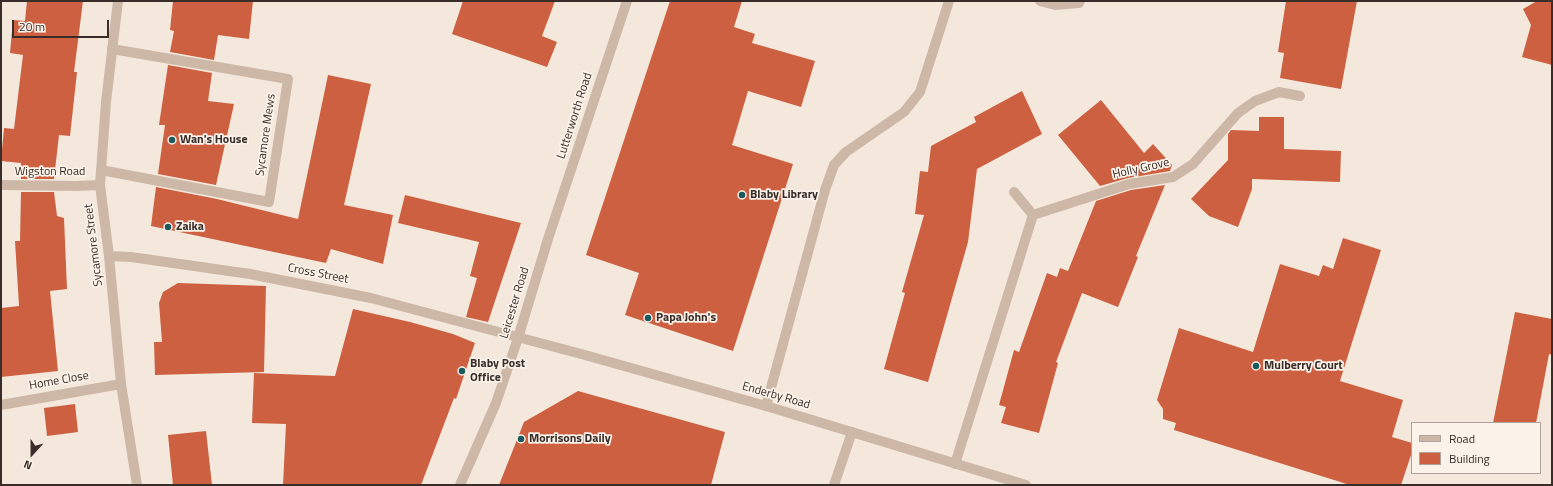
<!DOCTYPE html>
<style>
body{margin:0}
#map{position:relative;width:1553px;height:486px;overflow:hidden;background:#f4e8dc;font-family:"Titillium Web",sans-serif}
canvas{display:block}
.frame{position:absolute;inset:0;border:2px solid #382d28;pointer-events:none}
.legend{position:absolute;left:1411px;top:422px;width:130px;height:52px;box-sizing:border-box;background:#fbf2e9;border:1px solid #ada39c;margin:0;padding:5px 7px;list-style:none;font-size:12px;color:#382d28}
.legend li{display:flex;align-items:center;gap:8px;height:20px}
.legend b{width:20px;border:1px solid #ada39c}
.north{position:absolute;left:12px;top:434px;width:40px;height:40px;-webkit-text-stroke:3px #fbf2e9;paint-order:stroke;rotate:201deg;font-size:11px;font-weight:700;line-height:16px;text-align:center;color:#382d28}
.north::after{content:'';display:block;margin:auto;width:14px;height:18px;background:#382d28;clip-path:polygon(50% 0,100% 100%,50% 72%,0 100%)}
.scale{position:absolute;left:12px;top:20px;width:97px;height:18px;box-sizing:border-box;border:2px solid #382d28;border-top:0;padding-left:5px;font-size:12px;line-height:14px;white-space:nowrap;color:#382d28;-webkit-text-stroke:3px #fbf2e9;paint-order:stroke}
</style>
<div id="map">
<canvas width="1553" height="486"></canvas>
<div class="frame"></div>
<ul class="legend">
<li><b style="height:5px;background:#cdb8a7"></b>Road</li>
<li><b style="height:11px;background:#cd6040"></b>Building</li>
</ul>
<div class="north">N</div>
<div class="scale">20 m</div>
</div>
<script>
const c = document.querySelector('canvas').getContext('2d');
c.lineJoin = 'round';
function paint(path, color) { c.fillStyle = color; c.fill(path, 'evenodd'); }
function trace(path, color, width, dash) { c.strokeStyle = color; c.lineWidth = width; c.lineCap = dash ? 'butt' : 'round'; c.setLineDash(dash || []); c.stroke(path); }
function write(font, color, halo, rows, align = 'center') {
  c.font = font + ' "Titillium Web",sans-serif'; c.lineWidth = 3.5; c.setLineDash([]); c.textBaseline = 'middle'; c.strokeStyle = halo; c.fillStyle = color; for (const [text, x, y, turn = 0] of rows) {
    c.save(); c.translate(x, y); c.rotate((+turn || 0) * Math.PI / 180); c.textAlign = isNaN(turn) ? turn : align; if (halo) c.strokeText(text, 0, 0); c.fillText(text, 0, 0); c.restore();
  }
}
const building = new Path2D(`
 M 27,1 L 83,1 L 74,72 L 77,72 L 70,136 L 59,135 L 54,179 L 21,179 L 21,163 L 1,161 L 4,128 L 14,129 L 23,55 L 10,53 L 13,20 L 25,21 Z
 M 173,1 L 253,1 L 249,39 L 218,35 L 214,60 L 170,52 L 174,31 L 170,30 Z
 M 463,1 L 555,1 L 542,36 L 557,42 L 547,67 L 452,34 Z
 M 670,1 L 742,1 L 734,27 L 755,34 L 752,43 L 815,61 L 801,107 L 748,91 L 732,145 L 793,164 L 733,351 L 625,315 L 639,273 L 586,255 Z
 M 1286,1 L 1357,1 L 1341,89 L 1280,78 L 1284,53 L 1278,52 Z
 M 1537,1 L 1552,1 L 1552,65 L 1522,57 L 1531,25 L 1523,9 Z
 M 168,65 L 212,73 L 208,101 L 234,104 L 216,185 L 158,174 L 165,125 L 159,125 Z
 M 328,75 L 371,84 L 344,205 L 393,215 L 383,264 L 331,249 L 326,263 L 151,226 L 156,187 L 217,199 L 298,219 Z
 M 1022,91 L 1042,134 L 977,169 L 968,242 L 928,382 L 884,369 L 905,293 L 902,292 L 924,215 L 915,214 L 920,171 L 928,172 L 931,146 L 976,122 L 974,117 Z
 M 1101,100 L 1144,153 L 1153,144 L 1172,165 L 1170,171 L 1128,178 L 1100,186 L 1058,135 Z
 M 1259,117 L 1284,117 L 1284,149 L 1341,151 L 1340,182 L 1252,179 L 1252,189 L 1238,227 L 1209,216 L 1191,199 L 1228,160 L 1228,134 L 1231,130 L 1259,131 Z
 M 1165,185 L 1136,256 L 1138,257 L 1118,307 L 1082,293 L 1056,362 L 1058,363 L 1039,433 L 1001,423 L 1006,407 L 999,405 L 1014,350 L 1019,352 L 1047,273 L 1057,277 L 1060,268 L 1068,271 L 1096,201 L 1131,190 Z
 M 21,192 L 54,192 L 57,216 L 64,218 L 67,289 L 50,291 L 58,371 L 1,377 L 1,308 L 19,306 L 15,241 L 20,241 Z
 M 405,195 L 521,223 L 488,322 L 466,317 L 477,278 L 470,276 L 479,242 L 398,223 Z
 M 1343,238 L 1381,250 L 1340,381 L 1403,400 L 1392,437 L 1412,443 L 1412,452 L 1401,485 L 1350,485 L 1174,430 L 1176,423 L 1163,419 L 1163,409 L 1157,400 L 1179,328 L 1253,352 L 1280,264 L 1319,276 L 1323,265 L 1333,269 Z
 M 178,283 L 266,286 L 264,372 L 155,375 L 154,342 L 162,342 L 159,303 L 163,292 Z
 M 353,309 L 410,322 L 453,334 L 475,343 L 456,399 L 454,398 L 421,485 L 283,485 L 286,424 L 252,423 L 254,373 L 335,376 Z
 M 1515,312 L 1552,319 L 1552,355 L 1549,354 L 1536,423 L 1493,423 Z
 M 578,391 L 725,432 L 711,485 L 499,485 L 524,422 Z
 M 75,404 L 78,432 L 47,436 L 44,408 Z
 M 206,431 L 212,485 L 173,485 L 168,435 Z`);
const service = new Path2D(`
 M 1040,1 L 1055,5 L 1079,3 L 1080,1
 M 101,170 L 269,202 L 288,79 L 112,49
 M 1033,215 L 1129,184 L 1173,177 L 1193,164 L 1238,113 L 1255,101 L 1279,92 L 1300,96
 M 766,406 L 825,190 L 834,165 L 846,152 L 904,112 L 920,92 L 949,1
 M 834,485 L 852,432`);
const minor = new Path2D(`
 M 1,185 L 77,186 L 100,185
 M 109,256 L 131,257 L 250,274 L 371,298 L 585,355 L 766,406 L 1026,485
 M 1,405 L 121,384
 M 955,464 L 1033,215 L 1014,192`);
const tertiary = new Path2D(`
 M 118,1 L 106,102 L 100,185 L 109,256 L 121,384 L 137,485
 M 460,485 L 496,403 L 518,338 L 548,239 L 627,1`);
const markers = [
 [172,140,4,"#1b595d"],
 [742,195,4,"#1b595d"],
 [168,227,4,"#1b595d"],
 [648,318,4,"#1b595d"],
 [1256,366,4,"#1b595d"],
 [462,371,4,"#1b595d"],
 [521,439,4,"#1b595d"]
];
const streetNames = [
 ["Lutterworth Road",575,116,-72],
 ["Sycamore Mews",266,135,-82],
 ["Holly Grove",1141,169,-13],
 ["Wigston Road",50,172],
 ["Sycamore Street",94,245,-97],
 ["Cross Street",318,274,11],
 ["Leicester Road",515,303,-73],
 ["Home Close",59,381,-10],
 ["Enderby Road",776,396,16]
];
const poiNames = [
 ["Wan's House",180,140],
 ["Blaby Library",750,195],
 ["Zaika",176,227],
 ["Papa John's",656,318],
 ["Blaby Post",470,364],
 ["Office",470,378],
 ["Mulberry Court",1264,366],
 ["Morrisons Daily",529,439]
];
paint(building, '#cd6040');
trace(service, '#cdb8a7', 10);
trace(minor, '#cdb8a7', 10);
trace(tertiary, '#cdb8a7', 10);
for (const [x, y, r, color] of markers) { const dot = new Path2D(); dot.arc(x, y, r, 0, 2 * Math.PI); c.fillStyle = color; c.fill(dot); trace(dot, '#fbf2e9', 1.5); }
write('12px', '#382d28', '#fbf2e9', streetNames);
write('bold 12px', '#382d28', '#fbf2e9', poiNames, 'left');
</script>
